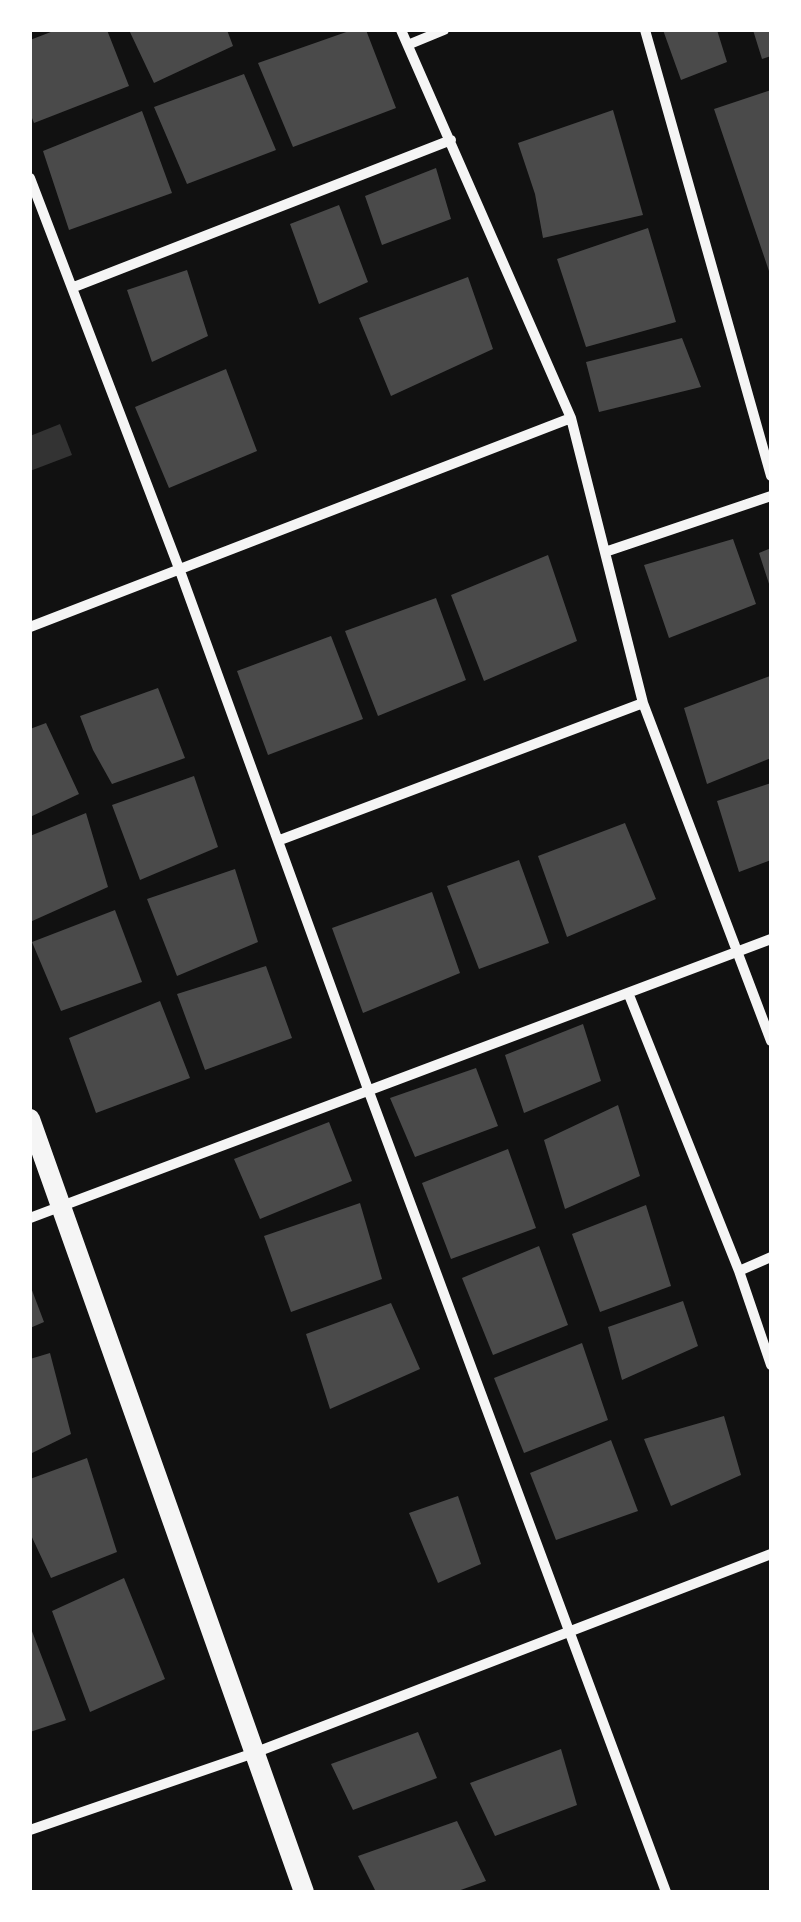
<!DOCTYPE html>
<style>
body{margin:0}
#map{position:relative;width:801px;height:1922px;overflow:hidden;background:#111;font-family:Montserrat,sans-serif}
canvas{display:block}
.frame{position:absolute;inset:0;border:32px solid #fff;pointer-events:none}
</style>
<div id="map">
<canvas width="801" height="1922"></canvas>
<div class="frame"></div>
</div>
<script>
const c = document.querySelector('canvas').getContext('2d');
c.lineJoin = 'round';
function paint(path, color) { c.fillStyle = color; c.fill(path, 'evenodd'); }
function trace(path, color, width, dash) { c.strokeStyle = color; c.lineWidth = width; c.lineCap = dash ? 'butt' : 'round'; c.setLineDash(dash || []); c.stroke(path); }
const water = new Path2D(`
 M 60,424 L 72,455 L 30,471 L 30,436 Z`);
const building = new Path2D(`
 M 56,30 L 107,30 L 129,86 L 34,123 L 30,113 L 30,40 Z
 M 129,30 L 227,30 L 233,46 L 154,83 Z
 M 352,30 L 366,30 L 396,108 L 293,147 L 258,63 Z
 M 663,30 L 717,30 L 727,62 L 681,80 Z
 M 753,30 L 771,30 L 771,56 L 762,59 Z
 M 244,74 L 276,150 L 187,184 L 154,107 Z
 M 771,90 L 771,273 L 770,274 L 714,109 Z
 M 613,110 L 643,215 L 543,238 L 535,194 L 518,143 Z
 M 142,111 L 172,193 L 69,230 L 43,151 Z
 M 436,168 L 451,219 L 382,245 L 365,196 Z
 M 339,205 L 368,282 L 319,304 L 290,224 Z
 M 648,228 L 676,322 L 586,347 L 557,259 Z
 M 187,270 L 208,336 L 152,362 L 127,290 Z
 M 468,277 L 493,349 L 391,396 L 359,318 Z
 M 682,338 L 701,387 L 599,412 L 586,362 Z
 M 226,369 L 257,451 L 169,488 L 135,407 Z
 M 733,539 L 756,604 L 669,638 L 644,565 Z
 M 771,548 L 771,587 L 770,587 L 759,553 Z
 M 548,555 L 577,641 L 484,681 L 451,595 Z
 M 436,598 L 466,680 L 378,716 L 345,631 Z
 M 331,636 L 363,719 L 268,755 L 237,671 Z
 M 770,676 L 771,758 L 707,784 L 684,708 Z
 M 158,688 L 185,758 L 112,784 L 93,750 L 80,716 Z
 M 46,723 L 79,794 L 30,817 L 30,729 Z
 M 194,776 L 218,847 L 140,880 L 112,805 Z
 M 771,783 L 771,860 L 739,872 L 717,801 Z
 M 86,813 L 108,887 L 30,922 L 30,836 Z
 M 625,823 L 656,899 L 567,937 L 538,856 Z
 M 519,860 L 549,943 L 479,969 L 447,886 Z
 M 235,869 L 258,942 L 177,976 L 147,899 Z
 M 432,892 L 460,973 L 363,1013 L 332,928 Z
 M 115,910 L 142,982 L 61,1011 L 32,942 Z
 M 266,966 L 292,1038 L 205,1070 L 177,994 Z
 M 160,1001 L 190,1078 L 96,1113 L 69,1038 Z
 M 583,1024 L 601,1081 L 524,1113 L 505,1055 Z
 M 476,1068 L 498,1126 L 415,1157 L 390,1098 Z
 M 618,1105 L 640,1176 L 565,1209 L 544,1140 Z
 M 329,1122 L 352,1181 L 260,1219 L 234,1159 Z
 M 508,1149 L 536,1228 L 451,1259 L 422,1183 Z
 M 360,1203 L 382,1279 L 291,1312 L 264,1236 Z
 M 646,1205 L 671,1286 L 600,1312 L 572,1234 Z
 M 539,1246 L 568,1325 L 493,1355 L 462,1278 Z
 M 30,1285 L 44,1322 L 30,1328 Z
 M 683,1301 L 698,1346 L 622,1380 L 608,1327 Z
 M 391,1303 L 420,1369 L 330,1409 L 306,1334 Z
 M 582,1343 L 608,1420 L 524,1453 L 494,1378 Z
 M 50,1353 L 71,1434 L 30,1454 L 30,1359 Z
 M 724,1416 L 741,1475 L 671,1506 L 644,1439 Z
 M 611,1440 L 638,1511 L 556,1540 L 530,1473 Z
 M 87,1458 L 117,1552 L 51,1578 L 30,1533 L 30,1479 Z
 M 458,1496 L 481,1564 L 438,1583 L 409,1513 Z
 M 124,1578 L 165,1679 L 90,1712 L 52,1611 Z
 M 30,1626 L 66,1720 L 30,1732 Z
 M 418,1732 L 437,1778 L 353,1810 L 331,1764 Z
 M 561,1749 L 577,1805 L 495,1836 L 470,1783 Z
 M 457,1821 L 486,1881 L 455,1892 L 376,1892 L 358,1856 Z`);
const minor = new Path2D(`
 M 401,30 L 571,418 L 643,703 L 771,1041
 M 645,30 L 771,476
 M 410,44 L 444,30
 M 30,178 L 180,571 L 369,1092 L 666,1892
 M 74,287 L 451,140
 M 605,552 L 771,496
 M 30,627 L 571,418
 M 280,840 L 643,703
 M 629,995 L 739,1271 L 771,1365
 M 30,1218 L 771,939
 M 739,1271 L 771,1257
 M 30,1830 L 254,1753 L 771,1554`);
const secondary = new Path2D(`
 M 30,1119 L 304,1892`);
paint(water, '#333');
paint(building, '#4a4a4a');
trace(minor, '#f5f5f5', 10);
trace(secondary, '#f5f5f5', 20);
</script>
